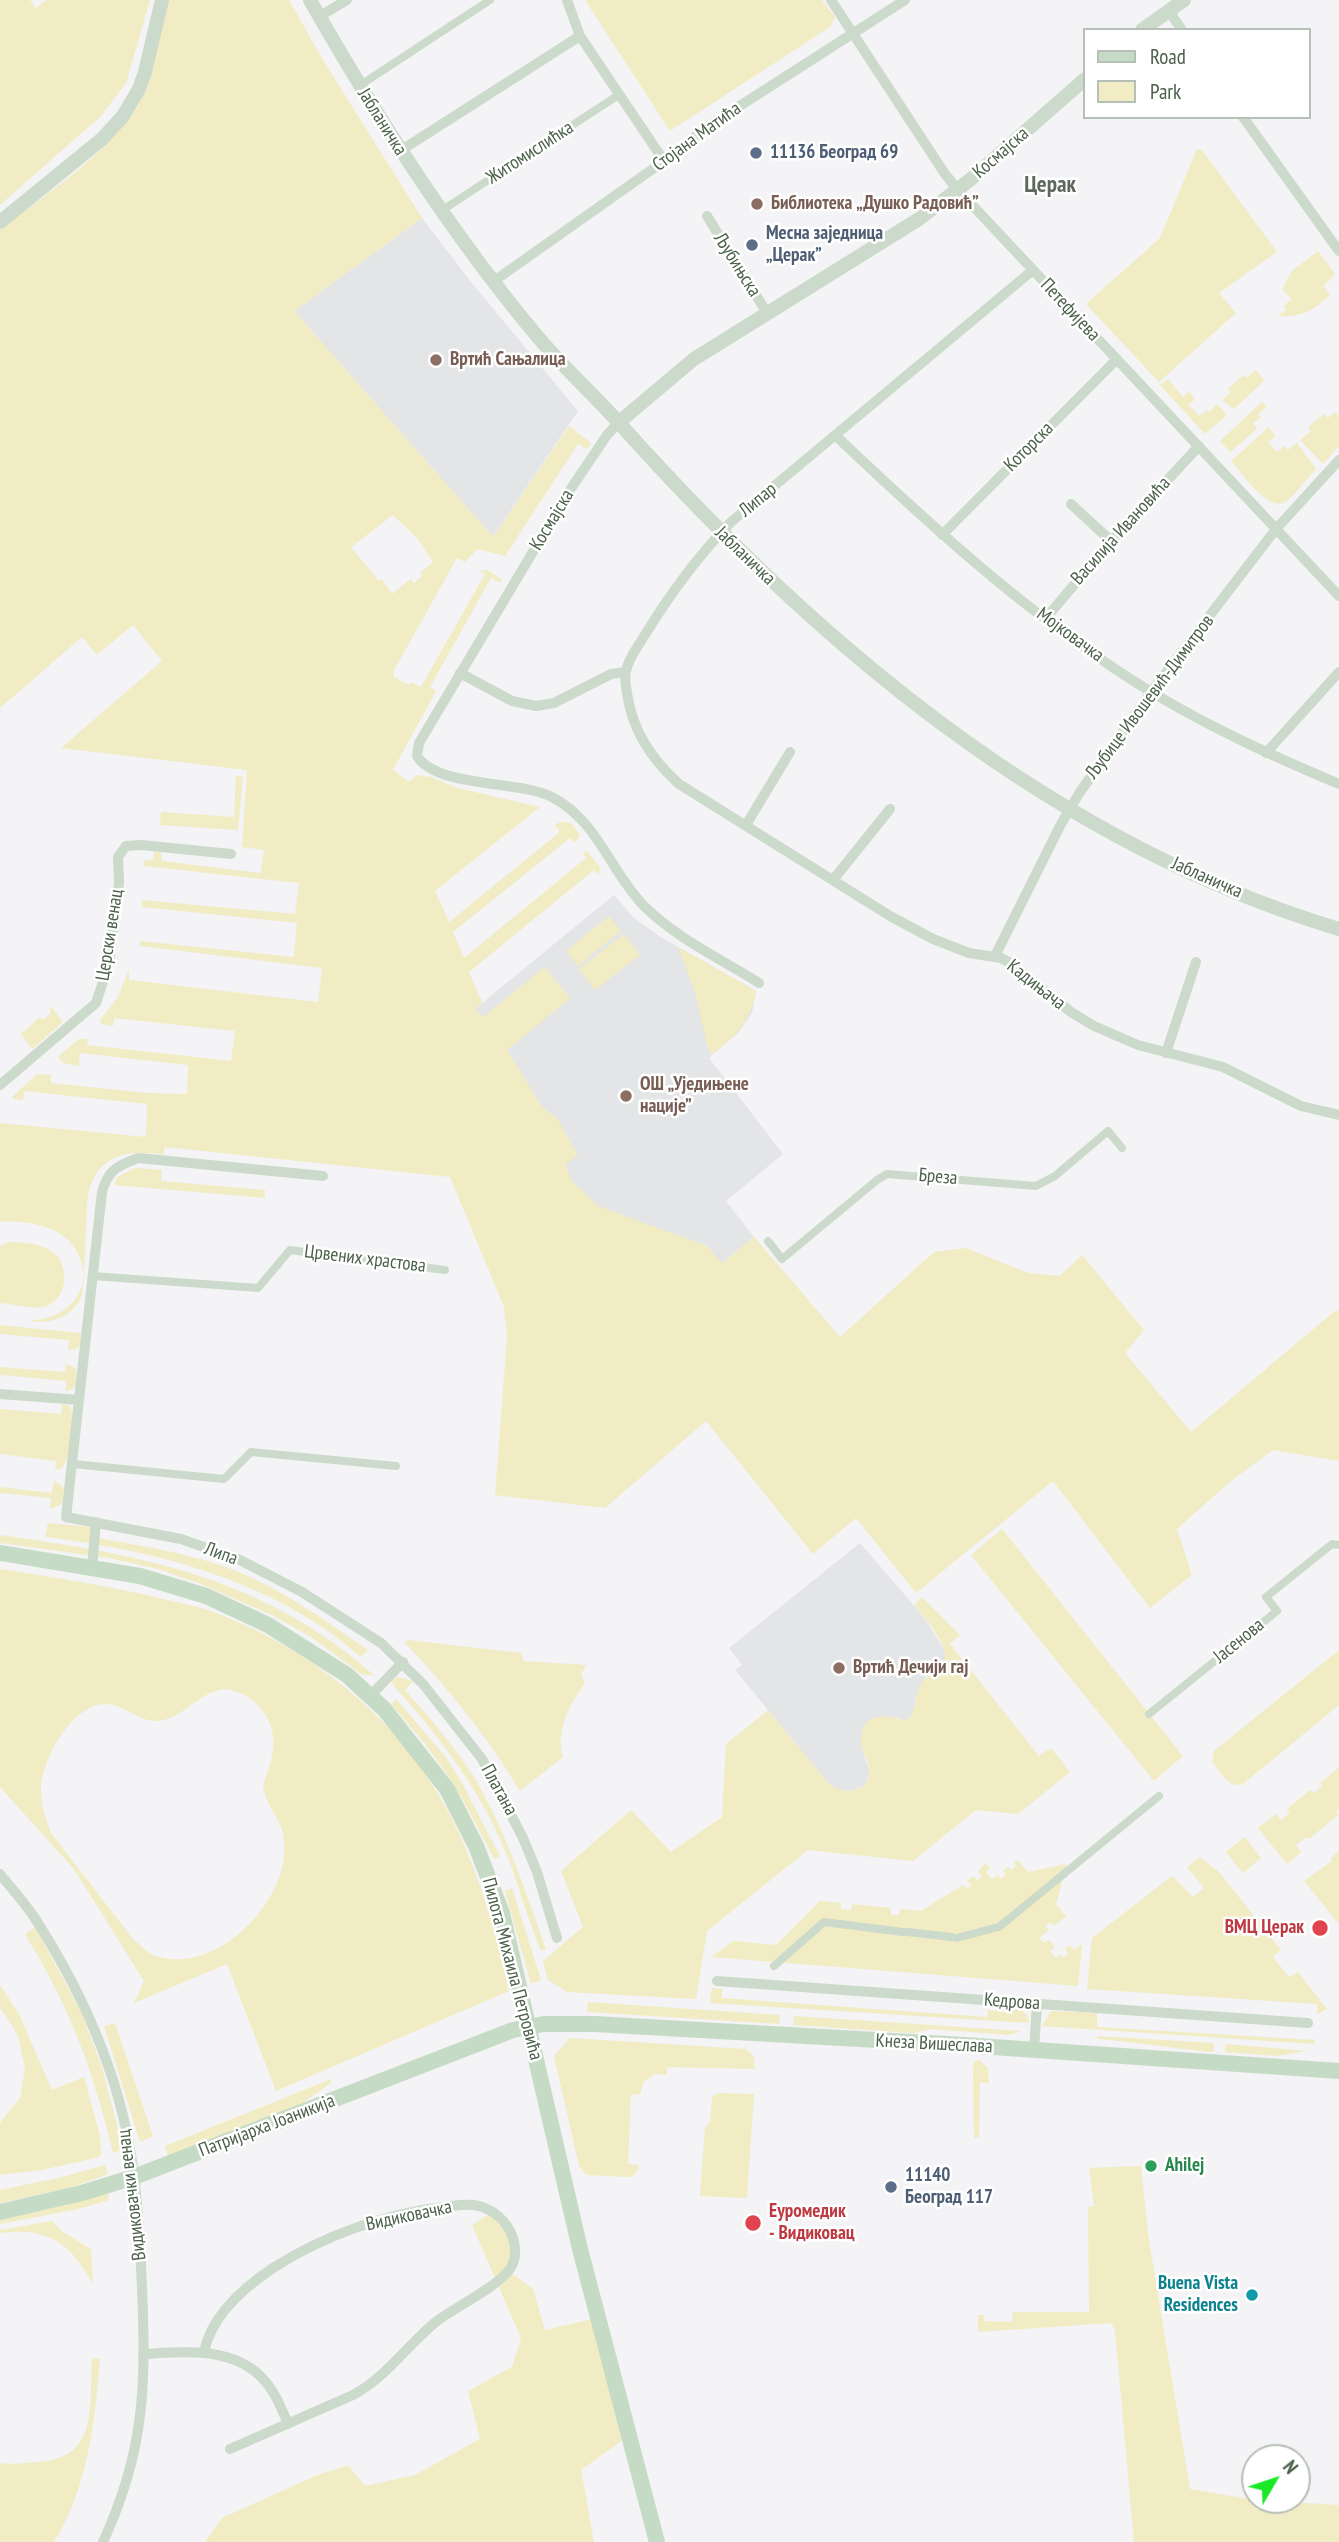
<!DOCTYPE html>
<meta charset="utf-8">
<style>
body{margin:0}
#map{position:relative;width:1339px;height:2542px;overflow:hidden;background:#f4f3f5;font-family:"PT Sans Narrow",sans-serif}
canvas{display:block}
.legend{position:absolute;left:1083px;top:28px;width:228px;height:91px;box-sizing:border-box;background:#fff;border:2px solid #b7c0b7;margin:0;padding:9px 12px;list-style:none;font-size:21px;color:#4b614a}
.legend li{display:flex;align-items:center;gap:14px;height:35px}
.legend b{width:35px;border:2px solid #b7c0b7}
.north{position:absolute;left:1241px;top:2444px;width:70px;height:70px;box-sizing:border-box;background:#fff;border:2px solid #b7c0b7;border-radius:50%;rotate:51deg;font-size:19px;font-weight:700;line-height:28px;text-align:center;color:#4b614a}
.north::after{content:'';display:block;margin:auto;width:24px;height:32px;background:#19e926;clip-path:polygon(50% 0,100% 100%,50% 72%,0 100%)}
</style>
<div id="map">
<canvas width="1339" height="2542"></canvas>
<ul class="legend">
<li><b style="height:9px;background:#c6dbc6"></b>Road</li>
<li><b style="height:19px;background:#f1ecc3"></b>Park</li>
</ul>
<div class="north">N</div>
</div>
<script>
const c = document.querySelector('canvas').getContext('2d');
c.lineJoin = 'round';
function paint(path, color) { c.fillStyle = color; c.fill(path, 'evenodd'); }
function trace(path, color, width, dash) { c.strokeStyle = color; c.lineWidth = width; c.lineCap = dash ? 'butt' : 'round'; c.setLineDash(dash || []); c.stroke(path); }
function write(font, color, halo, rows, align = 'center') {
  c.font = font + ' "PT Sans Narrow",sans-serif'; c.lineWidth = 5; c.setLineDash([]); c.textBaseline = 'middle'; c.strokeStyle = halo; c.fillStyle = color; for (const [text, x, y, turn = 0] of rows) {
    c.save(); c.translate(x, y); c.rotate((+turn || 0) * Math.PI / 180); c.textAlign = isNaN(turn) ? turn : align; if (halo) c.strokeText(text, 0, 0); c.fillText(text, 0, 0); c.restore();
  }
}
const education = new Path2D(`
 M 422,218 L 471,282 L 578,411 L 493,537 L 294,311 Z
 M 614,895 L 633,917 L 659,936 L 756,991 L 752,1013 L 738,1033 L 709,1058 L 783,1154 L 726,1201 L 754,1237 L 683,1295 L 668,1370 L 465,1017 Z
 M 860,1543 L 923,1616 L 947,1654 L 943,1667 L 925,1678 L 916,1697 L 913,1715 L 906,1721 L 895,1717 L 863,1752 L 870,1772 L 866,1785 L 851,1791 L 840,1792 L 829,1784 L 735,1670 L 742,1665 L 729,1648 Z`);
const green = new Path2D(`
 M 0,0 L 30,0 L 36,8 L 47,0 L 150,0 L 126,83 L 101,116 L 0,205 Z
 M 169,0 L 289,0 L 323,60 L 422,218 L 294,311 L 493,537 L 569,426 L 591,443 L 587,449 L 578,444 L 505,556 L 477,549 L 465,562 L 457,558 L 393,672 L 394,677 L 409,685 L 411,682 L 421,687 L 485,574 L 480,571 L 487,570 L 502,579 L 501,583 L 491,578 L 430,687 L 436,691 L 393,770 L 409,782 L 417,775 L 431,777 L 457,788 L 540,807 L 435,891 L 449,922 L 560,832 L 555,825 L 560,822 L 571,823 L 580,835 L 575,843 L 570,838 L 453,932 L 464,958 L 586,858 L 583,854 L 587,851 L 600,867 L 599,875 L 594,870 L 469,972 L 482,1003 L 475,1009 L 483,1017 L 545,967 L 570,998 L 507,1050 L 541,1105 L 558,1120 L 578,1155 L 566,1164 L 571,1180 L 598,1206 L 707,1246 L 722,1263 L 754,1237 L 840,1337 L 934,1252 L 966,1248 L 1028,1273 L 1060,1276 L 1082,1255 L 1144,1330 L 1125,1353 L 1191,1432 L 1335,1311 L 1339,1311 L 1339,1461 L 1273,1450 L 1232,1480 L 1177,1529 L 1192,1575 L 1150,1608 L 1053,1481 L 916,1593 L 856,1518 L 813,1554 L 706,1421 L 605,1508 L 495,1495 L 507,1337 L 504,1307 L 450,1177 L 165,1147 L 163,1155 C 130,1149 99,1154 89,1191 C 86,1203 87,1218 86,1230 C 85,1251 84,1273 82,1295 C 74,1316 54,1323 33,1322 L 33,1320 C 72,1319 98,1282 74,1247 C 59,1225 24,1220 0,1222 L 0,1123 L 146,1137 L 147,1104 L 24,1091 L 23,1100 L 14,1099 L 12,1097 L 37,1074 L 51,1075 L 51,1083 L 147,1093 L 187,1094 L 188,1065 L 80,1053 L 79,1066 L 63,1063 L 58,1057 L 79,1039 L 88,1039 L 87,1045 L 231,1061 L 235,1031 L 114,1018 L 113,1026 L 101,1024 L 100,1020 L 118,997 L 129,969 L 129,980 L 318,1002 L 322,968 L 140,946 L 140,941 L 294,957 L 297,923 L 142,907 L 142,900 L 295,914 L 299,883 L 143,866 L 144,860 L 153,860 L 154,851 L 161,852 L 162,861 L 261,873 L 264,850 L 242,847 L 247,770 L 61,748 L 162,661 L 133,625 L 97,655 L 82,637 L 0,708 L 0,584 L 7,586 L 0,583 L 0,230 C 48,192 117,149 144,94 C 159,64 156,28 169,0 ZM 393,515 L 417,538 L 433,562 L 420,573 L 422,576 L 414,583 L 411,579 L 392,594 L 382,579 L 379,581 L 351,547 Z
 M 585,0 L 822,0 L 835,17 L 830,27 L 670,131 Z
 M 1197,149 L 1202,150 L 1277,252 L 1219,293 L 1236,313 L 1159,382 L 1086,304 L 1160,238 Z
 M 1318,251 L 1335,274 L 1323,286 L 1330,295 C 1314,310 1301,318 1278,316 L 1286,309 L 1284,306 L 1291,299 L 1282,289 L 1292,271 Z
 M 1256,370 L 1264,381 L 1234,409 L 1222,400 L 1231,392 L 1228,389 L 1243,375 L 1247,378 Z
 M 1168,379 L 1183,397 L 1189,392 L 1195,399 L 1189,405 L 1199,416 L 1207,410 L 1209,412 L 1217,404 L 1227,415 L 1205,434 L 1160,385 Z
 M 1262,402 L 1267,407 L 1258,414 L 1261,417 L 1253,423 L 1257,429 L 1230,452 L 1220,441 Z
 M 1335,412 L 1339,417 L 1339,446 L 1323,464 L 1300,440 L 1311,431 L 1308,427 L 1324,414 L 1328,418 Z
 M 1269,427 L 1275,436 L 1268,442 L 1277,452 L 1284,446 L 1288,450 L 1297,443 L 1316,469 C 1306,479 1296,495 1285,502 C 1268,512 1241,472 1231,461 Z
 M 236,776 L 243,777 L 238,830 L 160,825 L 161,812 L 234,817 Z
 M 609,916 L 621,931 L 578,966 L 566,951 Z
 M 624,934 L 640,955 L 595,990 L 579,969 Z
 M 678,947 L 756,991 C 749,1025 738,1033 712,1055 L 707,1045 L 695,992 Z
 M 51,1007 L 63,1022 L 32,1049 L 21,1034 L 40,1017 L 43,1020 L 51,1013 L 49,1009 Z
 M 135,1168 L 162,1170 L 161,1181 L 265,1190 L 265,1198 L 114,1185 L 117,1177 Z
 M 8,1242 C 20,1242 40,1243 50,1250 C 71,1262 69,1300 44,1307 C 31,1309 13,1304 0,1303 L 0,1246 Z
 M 0,1325 L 80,1333 L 83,1339 C 81,1347 77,1350 68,1350 L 69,1340 L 0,1334 Z
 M 66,1364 L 76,1368 L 77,1384 L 72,1389 L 65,1391 L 67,1381 L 0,1375 L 0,1367 L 65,1372 Z
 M 62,1404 L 70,1406 C 76,1418 71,1459 61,1469 L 55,1469 L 56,1461 L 0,1454 L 0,1409 L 61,1414 Z
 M 54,1480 L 64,1488 L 62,1504 L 50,1509 L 51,1498 L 0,1493 L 0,1487 L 52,1493 Z
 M 48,1523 L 98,1528 L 97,1538 C 144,1546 194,1554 239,1572 C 286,1592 326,1621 368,1650 L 361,1657 C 273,1580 158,1551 45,1537 Z
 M 1002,1529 L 1183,1756 L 1154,1781 L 971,1555 Z
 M 0,1535 C 143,1555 263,1577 375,1676 L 361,1674 L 311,1637 L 274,1616 L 201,1584 L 158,1569 L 109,1558 L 0,1543 Z
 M 0,1569 C 56,1578 112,1586 167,1600 C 181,1603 195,1606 208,1610 C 307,1646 393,1713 445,1806 C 476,1862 495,1928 509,1991 L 276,2091 L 227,1964 L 134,2003 L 144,1981 L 74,1869 L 0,1787 ZM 226,1689 C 254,1693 277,1719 273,1749 C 272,1762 266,1774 263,1787 C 269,1815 288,1821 284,1857 C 278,1910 216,1972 159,1957 C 148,1954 141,1946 133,1939 L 51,1833 C 45,1817 40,1802 41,1786 C 44,1757 71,1707 103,1704 C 125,1702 141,1726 164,1720 C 187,1714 201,1691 226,1689 Z
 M 922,1597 L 960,1635 L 950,1644 L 1039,1756 L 1051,1748 L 1070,1772 L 1018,1814 L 976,1810 L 913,1861 L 808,1850 L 707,1931 L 696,1999 L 567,1992 L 548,1980 L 543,1961 L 583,1927 L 561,1871 L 631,1810 L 671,1852 L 722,1817 L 726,1744 L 768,1710 L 829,1784 C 843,1794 851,1792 866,1785 C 868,1780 870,1775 869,1769 C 869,1761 864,1755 862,1747 C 856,1714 883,1713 906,1721 C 917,1712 914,1698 920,1686 C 924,1677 933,1675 940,1669 C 958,1654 925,1618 914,1605 Z
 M 408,1640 L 522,1653 L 523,1661 L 586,1665 L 581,1675 L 585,1683 C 570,1704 555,1731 563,1757 L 520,1791 C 486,1735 450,1690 405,1643 Z
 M 1339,1650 L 1339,1705 L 1243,1784 C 1228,1789 1221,1772 1212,1762 L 1214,1751 Z
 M 397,1677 L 413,1681 L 405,1690 C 433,1722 463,1755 483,1793 C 510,1843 527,1896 546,1949 L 541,1951 C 527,1918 519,1884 505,1850 C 479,1788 439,1736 394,1686 L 391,1681 Z
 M 396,1699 L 445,1756 L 461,1781 L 500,1856 L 494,1859 C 463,1797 439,1755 391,1705 Z
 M 1339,1767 L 1339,1809 L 1336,1812 L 1338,1815 L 1309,1839 L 1306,1837 L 1296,1845 L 1301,1852 L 1287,1864 L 1258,1828 L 1276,1814 L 1281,1820 L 1290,1813 L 1287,1809 L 1310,1790 L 1314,1793 L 1322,1786 L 1320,1783 Z
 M 1245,1837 L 1261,1858 L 1243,1873 L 1226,1852 Z
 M 1339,1851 L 1339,1924 L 1304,1881 L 1332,1861 L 1331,1858 Z
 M 1200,1857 L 1219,1872 L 1281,1950 L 1273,1957 L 1289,1977 L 1298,1972 L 1327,2009 L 1317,2014 L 1317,2004 L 1087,1989 L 1092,1938 L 1172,1876 L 1193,1897 L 1204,1888 L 1187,1867 Z
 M 1018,1860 L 1028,1872 L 1067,1864 L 1056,1904 L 1066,1916 L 1054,1926 L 1050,1922 L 1045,1926 L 1049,1930 L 1039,1938 L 1044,1943 L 1049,1940 L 1055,1947 L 1050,1951 L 1056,1958 L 1061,1954 L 1064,1958 L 1068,1954 L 1065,1949 L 1070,1945 L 1074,1950 L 1080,1945 L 1082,1946 L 1078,1986 L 711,1957 L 733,1941 L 776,1945 L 820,1901 L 841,1903 L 841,1909 L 851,1910 L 852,1904 L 891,1908 L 891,1915 L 899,1915 L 900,1909 L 921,1911 L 963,1885 L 967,1889 L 971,1885 L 967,1881 L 974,1876 L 977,1880 L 982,1877 L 978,1872 L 986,1863 L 990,1868 L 986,1872 L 992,1879 L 998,1875 L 1001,1879 L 1006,1875 L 1003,1871 L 1008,1867 L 1011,1870 L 1016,1866 L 1014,1863 Z
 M 512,1888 L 541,1980 L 531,1984 L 505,1891 Z
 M 35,1927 L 81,2012 L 102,2067 L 123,2149 L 113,2153 C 94,2071 69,2006 25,1934 Z
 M 0,1985 L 19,2014 L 52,2090 L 84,2077 L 100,2136 L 101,2155 L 96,2158 L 41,2170 L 0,2175 L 0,2123 L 20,2098 L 25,2069 L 19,2039 L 12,2025 L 0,2008 Z
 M 712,1988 L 722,1989 L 722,1998 L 987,2017 L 988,2010 L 1006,2012 L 1012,2008 L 1021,2009 L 1028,2017 L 1029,2023 L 710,2003 Z
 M 588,2002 L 780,2015 L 779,2024 L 587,2012 Z
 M 1051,2011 L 1097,2013 L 1097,2027 L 1315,2040 L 1315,2044 L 1042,2026 Z
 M 794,2016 L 1022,2031 L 1009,2035 L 931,2029 L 913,2033 L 793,2025 Z
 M 115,2023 L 153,2136 L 140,2142 L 104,2026 Z
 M 1096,2036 L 1214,2043 L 1214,2052 C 1175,2049 1137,2042 1098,2039 Z
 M 570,2038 L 746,2049 L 754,2057 L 755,2069 L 667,2067 L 667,2075 L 655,2074 L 643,2082 L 640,2095 L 631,2094 L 628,2164 L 639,2165 L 638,2170 L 632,2177 L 627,2177 L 586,2175 L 579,2166 L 554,2056 Z
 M 1225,2044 L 1307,2051 L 1277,2056 L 1225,2052 Z
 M 979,2060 L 988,2068 L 989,2083 L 980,2083 L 979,2137 L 974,2138 L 973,2071 L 974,2062 Z
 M 331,2079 L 331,2083 L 301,2104 L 168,2156 L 165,2146 Z
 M 717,2093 L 754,2094 L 747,2198 L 700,2196 L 705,2128 L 710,2122 L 712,2098 Z
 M 105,2165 L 108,2174 L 73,2187 L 0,2203 L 0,2190 L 58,2178 Z
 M 1141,2166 L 1148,2234 L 1190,2489 L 1255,2500 L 1339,2505 L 1339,2542 L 1134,2542 L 1115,2330 L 1111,2323 L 978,2332 L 978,2315 L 984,2315 L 984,2321 L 1012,2322 L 1013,2312 L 1089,2312 L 1088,2207 L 1094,2206 L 1089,2168 Z
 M 108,2193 L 109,2200 L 78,2209 L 0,2224 L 0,2219 L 40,2211 Z
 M 493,2212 L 513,2240 L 509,2271 L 533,2289 L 545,2330 L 597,2318 L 628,2436 L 581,2470 L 594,2542 L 205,2542 L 222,2518 L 315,2476 L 348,2465 L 365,2486 L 415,2475 L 480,2439 L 468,2391 L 512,2367 L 521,2338 L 472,2225 Z
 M 52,2221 L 61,2231 L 91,2249 L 93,2284 C 70,2243 49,2227 0,2233 L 0,2230 Z
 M 92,2358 L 100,2359 C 95,2421 88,2487 54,2542 L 0,2542 L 0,2463 C 12,2465 26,2463 38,2462 C 100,2458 89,2405 92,2358 Z`);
const pedestrian = new Path2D(`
 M 359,86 L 490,0
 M 441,211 L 620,94
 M 768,1241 L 782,1259 L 877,1180 L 887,1174 L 1036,1186 L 1055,1176 L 1108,1131 L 1122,1148
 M 93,1276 L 258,1288 L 290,1250 L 445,1270
 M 73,1464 L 224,1479 L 251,1452 L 396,1466
 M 1149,1714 L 1277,1611 L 1266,1597 L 1332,1544 L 1339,1545
 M 999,1927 L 1159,1796
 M 907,1932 L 952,1937
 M 957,1938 L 994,1928
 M 774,1966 L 824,1922 L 903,1932`);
const minor = new Path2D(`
 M 567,0 L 580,36 L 664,161
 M 831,0 L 945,174 L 958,190 L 1339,596
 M 1168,10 L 1182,30
 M 320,16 L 347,0
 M 1243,117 L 1339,251
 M 400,151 L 580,36
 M 707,216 L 767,313
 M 1033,270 L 731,522 C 697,557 668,597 643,638 C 637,648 628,659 626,671 C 624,678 626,686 627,693 C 632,730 651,759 679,784 L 890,916 L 933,939 L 969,953 L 1001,958 L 1012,964 L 1071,1012 L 1094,1026 L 1138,1045 L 1223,1067 L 1301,1106 L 1339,1115
 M 494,281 L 664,161 L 710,125 L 905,0
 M 618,423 L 607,435 L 568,493 L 419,743 L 417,756 C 437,788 519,780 552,797 C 598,821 610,871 644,906 C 676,938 721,959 759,983
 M 836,436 C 934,529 1037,623 1153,693 C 1213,729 1275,757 1339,784
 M 1071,504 L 1111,541
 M 942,535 L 1117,359
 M 1046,618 L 1111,541 L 1199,446
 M 460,673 L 512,701 L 536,706 L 554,703 L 611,674 L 625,672
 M 1266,753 L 1339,672
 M 746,825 L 790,752
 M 833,880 L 890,809
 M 995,956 L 1061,824 L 1080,792 L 1151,692 L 1276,529 L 1339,460
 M 1166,1053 L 1196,962
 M 0,1085 L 96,1003 L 109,964 L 119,882 L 118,857 L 126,846 L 141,845 L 231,854
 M 323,1176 L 138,1158 C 117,1166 108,1170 102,1192 L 66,1517 L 181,1539 L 238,1559 L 302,1592 L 381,1643 L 423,1684 L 482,1759 L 523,1838 L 537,1872 L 557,1938
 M 0,1394 L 79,1400
 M 92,1567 L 96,1522
 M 370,1696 L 403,1662
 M 0,1874 C 12,1889 26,1904 36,1920 C 86,1998 123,2084 134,2176 C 139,2213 140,2251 142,2288 C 146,2386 145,2451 103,2542
 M 717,1981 L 1308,2023
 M 1034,2050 L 1037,2004
 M 204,2352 C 211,2317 243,2288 273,2268 C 323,2236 384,2214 443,2207 C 453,2206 464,2204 474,2205 C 493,2208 507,2221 513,2238 C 516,2248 517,2259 510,2269 C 497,2287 457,2306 437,2321 C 407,2345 387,2377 353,2395 L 230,2449
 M 143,2354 C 188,2352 242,2345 271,2389 C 278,2399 283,2412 288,2424`);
const tertiary = new Path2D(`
 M 310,0 C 377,118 450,232 537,336 C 563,367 593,394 620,424 C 816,643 1052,843 1339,929
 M 1142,30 L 1184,0
 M 0,222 L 102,139 L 123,116 L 139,89 L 145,72 L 162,0
 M 618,423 L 694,359 L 919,219 L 971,179 L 1085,79`);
const secondary = new Path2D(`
 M 0,1553 L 140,1576 L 206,1596 L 268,1625 L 347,1675 L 384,1709 L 447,1789 L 476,1846 L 502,1913 L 580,2249 L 657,2542
 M 0,2212 L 82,2193 L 134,2177 L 513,2030 L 544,2024 L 595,2024 L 964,2045 L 1339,2071`);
const markers = [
 [756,153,7,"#5c6f8a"],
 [757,204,7,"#8d6e63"],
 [752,245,7,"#5c6f8a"],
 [436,360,7,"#8d6e63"],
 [626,1096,7,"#8d6e63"],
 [839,1668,7,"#8d6e63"],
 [1320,1928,9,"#e0444e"],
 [1151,2166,7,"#2e9e5b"],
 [891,2187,7,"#5c6f8a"],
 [753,2223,9,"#e0444e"],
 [1252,2295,7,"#0f9aa8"]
];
const streetNames = [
 ["Јабланичка",382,122,58],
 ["Стојана Матића",697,137,-36],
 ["Житомислићка",530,153,-33],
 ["Космајска",1001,153,-41],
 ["Љубињска",737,265,58],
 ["Петефијева",1070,310,47],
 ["Которска",1029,447,-45],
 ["Липар",758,500,-39],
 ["Космајска",552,520,-59],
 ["Василија Ивановића",1121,531,-48],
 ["Јабланичка",745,556,44],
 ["Мојковачка",1070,635,36],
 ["Љубице Ивошевић-Димитров",1150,697,-53],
 ["Јабланичка",1207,878,24],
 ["Церски венац",110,935,-81],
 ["Кадињача",1036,985,38],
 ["Бреза",938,1177,5],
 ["Црвених храстова",365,1259,7],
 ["Липа",221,1554,20],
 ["Јасенова",1239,1641,-39],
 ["Платана",499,1790,61],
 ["Пилота Михаила Петровића",512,1969,75],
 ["Кедрова",1012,2002,4],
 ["Кнеза Вишеслава",934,2044,3],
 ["Патријарха Јоаникија",267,2126,-21],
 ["Видиковачки венац",132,2195,-97],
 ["Видиковачка",409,2216,-12]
];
const serviceNames = [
 ["11136 Београд 69",770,153],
 ["Месна заједница",766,234],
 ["„Церак”",766,256],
 ["11140",905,2176],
 ["Београд 117",905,2198]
];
const educationNames = [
 ["Библиотека „Душко Радовић”",771,204],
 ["Вртић Сањалица",450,360],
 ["ОШ „Уједињене",640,1085],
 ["нације”",640,1107],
 ["Вртић Дечији гај",853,1668]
];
const healthNames = [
 ["ВМЦ Церак",1304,1928],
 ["Еуромедик",769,2212,"left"],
 ["- Видиковац",769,2234,"left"]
];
const leisureNames = [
 ["Ahilej",1165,2166]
];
const cultureNames = [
 ["Buena Vista",1238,2284],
 ["Residences",1238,2306]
];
const quarterNames = [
 ["Церак",1050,185]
];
paint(education, '#e4e5e6');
paint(green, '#f1ecc3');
trace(pedestrian, '#cbdaca', 8);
trace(minor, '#cbdaca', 10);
trace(tertiary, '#cbdaca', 14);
trace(secondary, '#c6dbc6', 16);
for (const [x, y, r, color] of markers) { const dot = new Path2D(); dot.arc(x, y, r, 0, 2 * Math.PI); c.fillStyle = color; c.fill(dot); trace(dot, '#fff', 2.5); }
write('19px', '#4b614a', '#fff', streetNames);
write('bold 19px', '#4e5e75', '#fff', serviceNames, 'left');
write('bold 19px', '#785e54', '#fff', educationNames, 'left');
write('bold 19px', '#be3a42', '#fff', healthNames, 'right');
write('bold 19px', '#27864d', '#fff', leisureNames, 'left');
write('bold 19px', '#0d838f', '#fff', cultureNames, 'right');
write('bold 23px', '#5f685f', '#fff', quarterNames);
</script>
